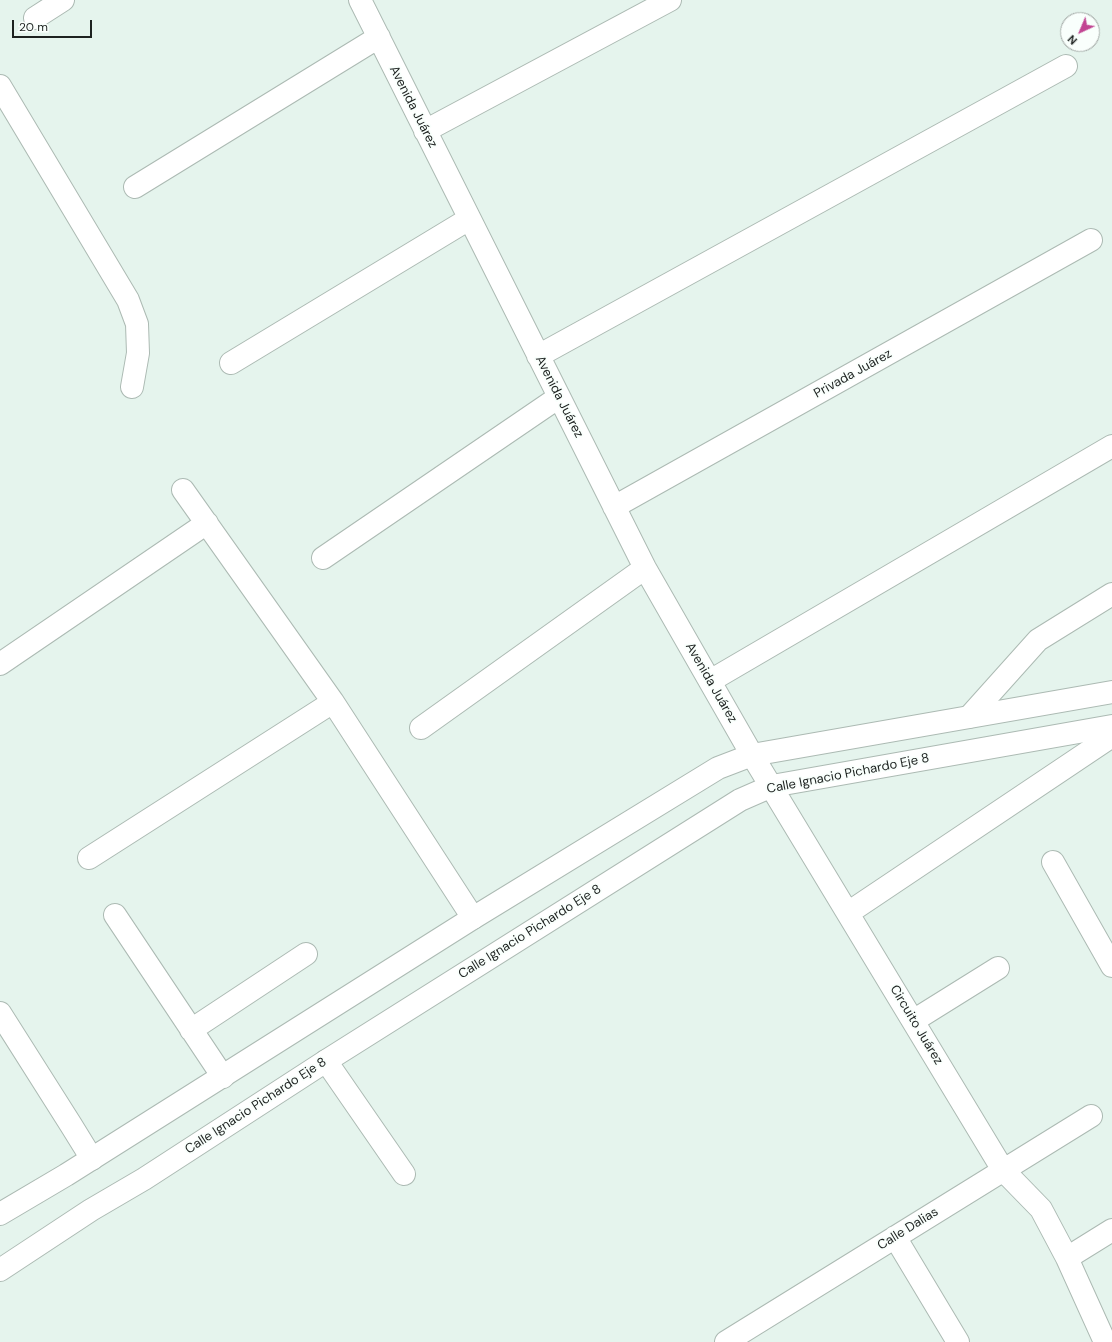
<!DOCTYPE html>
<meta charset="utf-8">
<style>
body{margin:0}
#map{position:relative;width:1112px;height:1342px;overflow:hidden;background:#e5f4ed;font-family:"DM Sans",sans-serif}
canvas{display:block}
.north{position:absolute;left:1060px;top:12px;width:40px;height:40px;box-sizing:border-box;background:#f9fffc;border:1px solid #a1a7a4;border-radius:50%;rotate:224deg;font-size:11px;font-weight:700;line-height:16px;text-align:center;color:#1d2220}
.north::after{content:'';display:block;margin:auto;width:14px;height:18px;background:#c24593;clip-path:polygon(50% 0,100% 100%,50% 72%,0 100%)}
.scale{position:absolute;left:12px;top:20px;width:80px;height:18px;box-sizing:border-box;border:2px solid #1d2220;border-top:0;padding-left:5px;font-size:12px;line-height:14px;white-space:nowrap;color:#1d2220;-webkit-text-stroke:3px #f9fffc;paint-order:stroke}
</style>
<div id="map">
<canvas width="1112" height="1342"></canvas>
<div class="north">N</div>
<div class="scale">20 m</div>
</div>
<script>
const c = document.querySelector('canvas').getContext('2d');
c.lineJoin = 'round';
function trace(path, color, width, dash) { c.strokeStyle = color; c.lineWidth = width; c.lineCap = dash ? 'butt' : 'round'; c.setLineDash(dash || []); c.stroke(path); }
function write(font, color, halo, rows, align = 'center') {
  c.font = font + ' "DM Sans",sans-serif'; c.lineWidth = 3.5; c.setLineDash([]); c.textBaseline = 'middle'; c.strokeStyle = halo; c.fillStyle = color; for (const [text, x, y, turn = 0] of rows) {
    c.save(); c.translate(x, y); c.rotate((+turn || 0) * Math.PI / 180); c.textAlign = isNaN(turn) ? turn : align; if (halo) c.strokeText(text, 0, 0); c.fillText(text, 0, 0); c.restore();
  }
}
const minor = new Path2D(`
 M 360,0 L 645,568 L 752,755 L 1003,1170 L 1041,1209 L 1067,1258 L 1105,1342
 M 35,18 L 63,0
 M 0,86 L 128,300 L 137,324 L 138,353 L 132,387
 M 425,131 L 670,0
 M 135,187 L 379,37
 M 538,356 L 1066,66
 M 231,363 L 469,219
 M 183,490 L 333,702 L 473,918
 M 614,507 L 1091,240
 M 323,558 L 559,397
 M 0,664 L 207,523
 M 710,681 L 1112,446
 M 969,717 L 1038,640 L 1112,594
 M 421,728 L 645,568
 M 89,858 L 333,702
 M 1053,862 L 1112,966
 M 848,913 L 1112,736
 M 115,915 L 223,1077
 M 0,1013 L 71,1125 L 92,1159
 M 913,1021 L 998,968
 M 191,1030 L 306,954
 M 326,1061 L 404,1174
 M 895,1237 L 958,1342
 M 1067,1258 L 1112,1230
 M 726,1342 L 1091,1116`);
const major = new Path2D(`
 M 0,1214 L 66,1175 L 473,918 L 718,768 L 752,755 L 1112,692
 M 0,1270 L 91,1210 L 144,1179 L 326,1061 L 740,800 L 772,786 L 1112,726`);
const streetNames = [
 ["Avenida Juárez",413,107,63],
 ["Privada Juárez",853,374,-29],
 ["Avenida Juárez",559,397,63],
 ["Avenida Juárez",711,683,60],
 ["Calle Ignacio Pichardo Eje 8",848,774,-11],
 ["Calle Ignacio Pichardo Eje 8",530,932,-32],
 ["Circuito Juárez",916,1025,59],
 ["Calle Ignacio Pichardo Eje 8",256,1106,-33],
 ["Calle Dalias",908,1229,-32]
];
trace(minor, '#acbab3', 24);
trace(major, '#acbab3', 24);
trace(minor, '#fff', 22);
trace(major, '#fff', 22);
write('13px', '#1d2220', '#f9fffc', streetNames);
</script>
